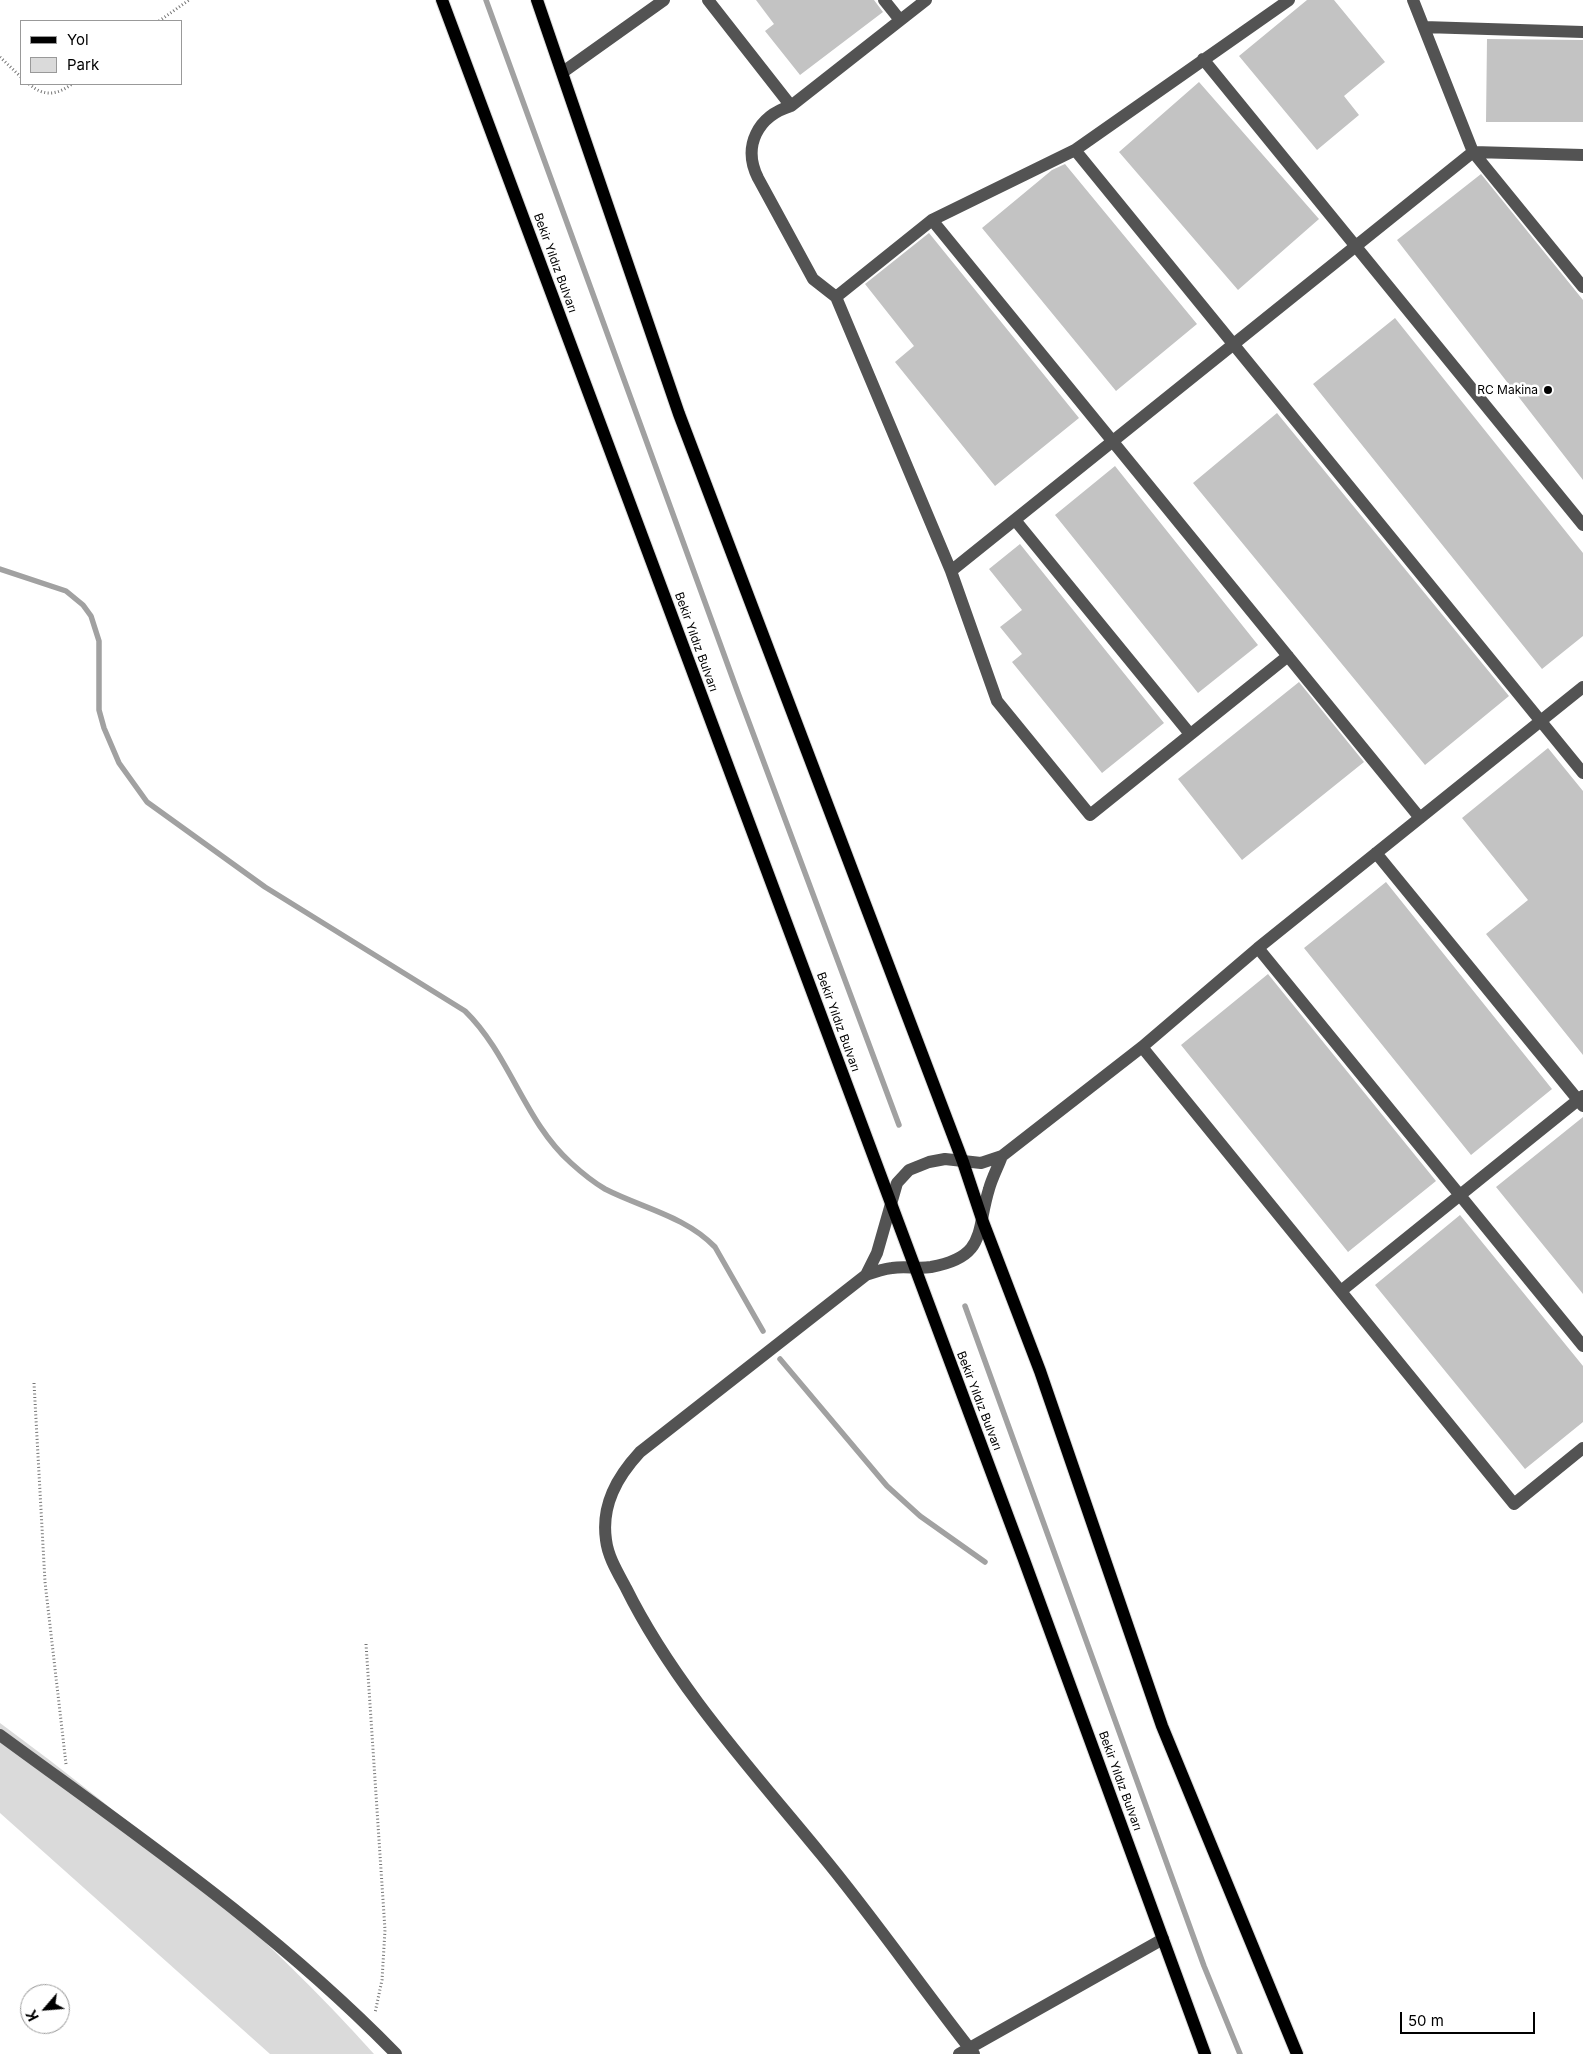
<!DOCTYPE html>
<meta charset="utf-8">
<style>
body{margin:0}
#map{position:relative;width:1583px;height:2054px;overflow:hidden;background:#fff;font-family:Inter,sans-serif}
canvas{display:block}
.legend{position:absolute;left:20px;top:20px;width:162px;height:65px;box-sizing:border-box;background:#fff;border:1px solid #999;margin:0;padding:6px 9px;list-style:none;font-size:15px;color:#000}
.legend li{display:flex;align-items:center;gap:10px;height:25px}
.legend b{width:25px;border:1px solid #999}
.north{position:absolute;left:20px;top:1984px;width:50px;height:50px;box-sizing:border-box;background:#fff;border:1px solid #999;border-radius:50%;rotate:243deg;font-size:14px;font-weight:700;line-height:20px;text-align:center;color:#000}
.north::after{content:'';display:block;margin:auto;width:18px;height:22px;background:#000;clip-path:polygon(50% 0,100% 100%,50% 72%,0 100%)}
.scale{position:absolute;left:1400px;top:2012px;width:135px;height:22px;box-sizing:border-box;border:2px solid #000;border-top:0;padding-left:6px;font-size:15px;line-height:18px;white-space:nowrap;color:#000;-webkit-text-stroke:4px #fff;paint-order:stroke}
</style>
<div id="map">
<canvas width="1583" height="2054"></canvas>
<ul class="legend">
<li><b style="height:6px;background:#000"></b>Yol</li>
<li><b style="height:14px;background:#dadada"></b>Park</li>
</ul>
<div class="north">K</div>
<div class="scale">50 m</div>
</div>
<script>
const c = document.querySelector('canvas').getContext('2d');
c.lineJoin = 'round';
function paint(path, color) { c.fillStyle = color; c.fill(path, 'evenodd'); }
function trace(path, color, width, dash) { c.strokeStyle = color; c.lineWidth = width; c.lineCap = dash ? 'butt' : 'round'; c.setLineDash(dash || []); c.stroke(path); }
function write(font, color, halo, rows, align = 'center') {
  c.font = font + ' Inter,sans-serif'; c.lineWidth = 5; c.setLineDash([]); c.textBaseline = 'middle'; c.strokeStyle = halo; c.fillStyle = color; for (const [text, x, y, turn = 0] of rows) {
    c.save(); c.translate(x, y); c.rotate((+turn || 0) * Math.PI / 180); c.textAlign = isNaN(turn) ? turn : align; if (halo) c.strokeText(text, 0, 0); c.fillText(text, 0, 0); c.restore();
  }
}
const green = new Path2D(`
 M 0,1723 C 134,1822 263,1930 374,2054 L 270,2054 L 0,1813 Z`);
const stream = new Path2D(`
 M 486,0 L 738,693 L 899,1125
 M 0,569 L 66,591 L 83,605 L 91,616 L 99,641 L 99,710 L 104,728 L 119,763 L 147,802 L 265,887 L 465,1011 C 510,1055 524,1121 571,1163 C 582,1173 593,1182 605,1189 C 642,1208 685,1216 715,1247 L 763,1331
 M 965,1306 L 1204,1966 L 1240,2054
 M 780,1359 L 887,1486 L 920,1516 L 985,1562`);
const building = new Path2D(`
 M 756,0 L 874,0 L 883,12 L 800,75 L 765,31 L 774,24 Z
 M 1307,0 L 1334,0 L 1385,62 L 1344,96 L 1359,115 L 1317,150 L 1239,56 Z
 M 1487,39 L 1583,40 L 1583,122 L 1486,122 Z
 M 1199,82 L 1319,219 L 1238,290 L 1119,152 Z
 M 1065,164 L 1197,324 L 1116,391 L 982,228 L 1052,170 Z
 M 1481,174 L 1583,300 L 1583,480 L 1397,240 Z
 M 929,233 L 1079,418 L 995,486 L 895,362 L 914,346 L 865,284 Z
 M 1395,318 L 1583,553 L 1583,636 L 1542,669 L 1313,384 Z
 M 1277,413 L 1509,696 L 1425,765 L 1193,483 Z
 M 1115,466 L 1258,645 L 1198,693 L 1055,515 Z
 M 1020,544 L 1164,723 L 1102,773 L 1012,662 L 1022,654 L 1000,627 L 1022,610 L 989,569 Z
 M 1299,682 L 1364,762 L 1242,860 L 1178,779 Z
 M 1548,748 L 1583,791 L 1583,1055 L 1486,934 L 1528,900 L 1462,818 Z
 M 1386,882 L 1552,1089 L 1471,1155 L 1304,948 Z
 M 1268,974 L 1436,1181 L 1348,1252 L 1181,1045 Z
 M 1583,1117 L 1583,1294 L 1496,1187 Z
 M 1460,1215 L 1583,1366 L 1583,1422 L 1525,1469 L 1375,1285 Z`);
const path = new Path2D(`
 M 159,21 L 189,0
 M 0,57 L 21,77
 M 29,84 C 44,97 57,95 72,84
 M 34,1383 L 45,1582 L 66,1764
 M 366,1644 L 385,1930 L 382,1980 L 375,2013`);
const minor = new Path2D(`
 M 708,0 L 791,106
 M 884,0 L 900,20
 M 926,0 L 791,106 C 758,116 742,146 758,178 L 813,279 L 836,297 L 951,571 L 997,701 L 1090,815 L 1288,656
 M 1413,0 L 1473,152 L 1583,287
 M 1424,27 L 1583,32
 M 1203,59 L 1583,525
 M 563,72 L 664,0
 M 1075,150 L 1583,773
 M 932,220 L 1420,818
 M 836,297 L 932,220 L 1075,150 L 1289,0
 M 1015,520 L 1190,734
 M 951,571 L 1473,152 L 1583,155
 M 1376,853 L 1583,1106
 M 1258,948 L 1583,1346
 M 1142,1047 L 1514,1504 L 1583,1448
 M 866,1275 L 877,1253 L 897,1183 L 909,1170 L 929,1162 L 945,1159 L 981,1163 L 1002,1156 L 1142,1047 L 1258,948 L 1583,687
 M 1341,1291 L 1583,1096
 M 0,1735 C 139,1837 275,1930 396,2054
 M 959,2054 L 1163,1939
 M 974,2054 C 922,1988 874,1918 820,1853 C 752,1770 674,1685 626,1588 C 618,1573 608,1557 606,1540 C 601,1505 617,1477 640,1452 L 866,1275 C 874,1272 883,1269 892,1268 C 905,1266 918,1269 931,1267 C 987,1257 976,1231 989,1189 C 992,1178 998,1167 1002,1156`);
const major = new Path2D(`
 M 442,0 L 1023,1557 L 1205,2054
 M 537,0 L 679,414 L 963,1162 L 983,1222 L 1040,1371 L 1162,1726 L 1297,2054`);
const markers = [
 [1548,390,5,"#000"]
];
const streetNames = [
 ["Bekir Yıldız Bulvarı",555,263,70],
 ["Bekir Yıldız Bulvarı",696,642,70],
 ["Bekir Yıldız Bulvarı",838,1022,70],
 ["Bekir Yıldız Bulvarı",979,1401,69],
 ["Bekir Yıldız Bulvarı",1120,1781,70]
];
const poiNames = [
 ["RC Makina",1538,390]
];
paint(green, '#dadada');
trace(stream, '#a1a1a1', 5.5);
paint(building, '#c3c3c3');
trace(major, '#dbdbdb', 14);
trace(path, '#757575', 3, [1, 2.5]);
trace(minor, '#535353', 12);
trace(major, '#000', 12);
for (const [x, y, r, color] of markers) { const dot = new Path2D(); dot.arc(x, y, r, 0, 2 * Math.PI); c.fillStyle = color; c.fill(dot); trace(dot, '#fff', 2); }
write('12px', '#000', '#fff', streetNames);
write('12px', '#000', '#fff', poiNames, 'right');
</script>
